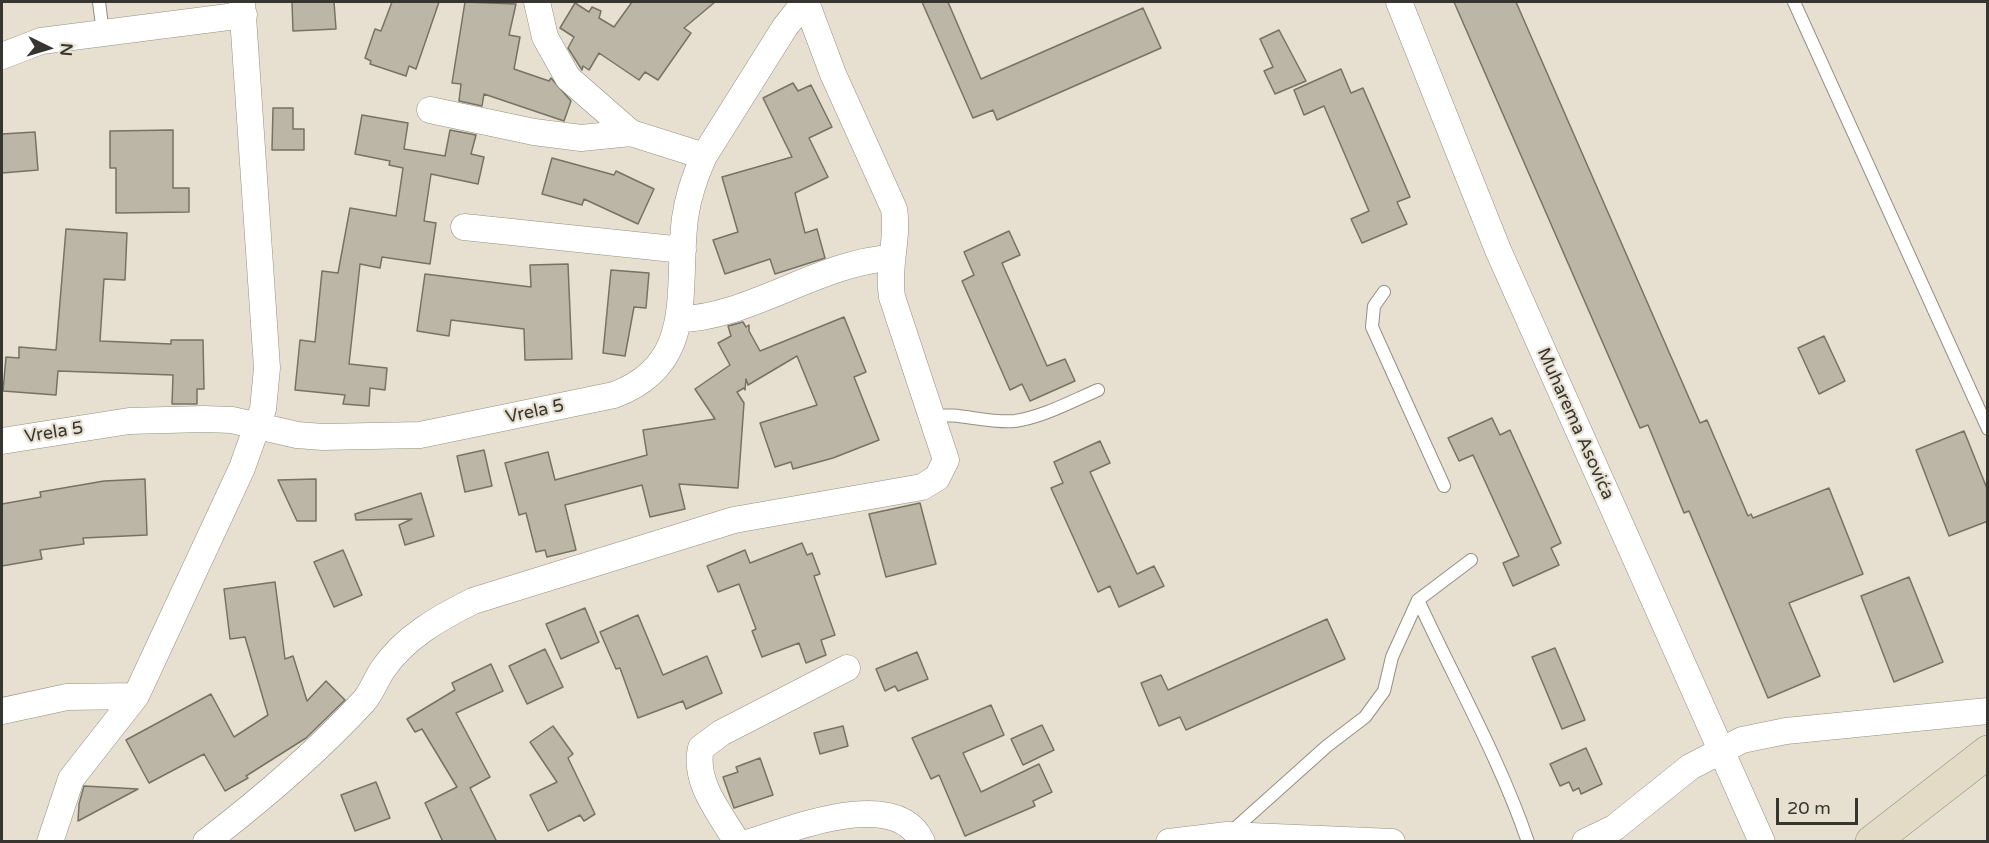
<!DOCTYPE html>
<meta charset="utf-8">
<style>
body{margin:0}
#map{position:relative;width:1989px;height:843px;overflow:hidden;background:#e7e0d1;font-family:"Varela Round",sans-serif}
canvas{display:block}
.frame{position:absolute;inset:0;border:3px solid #37352f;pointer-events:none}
.north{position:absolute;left:18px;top:18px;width:60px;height:60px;-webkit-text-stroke:4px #e7e0d1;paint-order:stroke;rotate:95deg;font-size:16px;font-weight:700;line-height:24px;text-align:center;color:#37352f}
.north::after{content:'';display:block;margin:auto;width:21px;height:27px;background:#37352f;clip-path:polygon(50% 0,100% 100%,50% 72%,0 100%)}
.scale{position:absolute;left:1776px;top:798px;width:82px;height:27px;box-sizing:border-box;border:3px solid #37352f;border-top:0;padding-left:8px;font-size:18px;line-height:21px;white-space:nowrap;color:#37352f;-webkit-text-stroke:4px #e7e0d1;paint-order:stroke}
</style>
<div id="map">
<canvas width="1989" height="843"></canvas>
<div class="frame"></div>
<div class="north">N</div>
<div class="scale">20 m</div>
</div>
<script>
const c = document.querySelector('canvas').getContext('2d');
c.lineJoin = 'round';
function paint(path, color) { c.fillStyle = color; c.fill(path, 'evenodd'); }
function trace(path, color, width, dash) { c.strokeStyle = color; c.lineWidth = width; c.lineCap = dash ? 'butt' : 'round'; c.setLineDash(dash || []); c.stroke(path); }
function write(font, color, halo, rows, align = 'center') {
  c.font = font + ' "Varela Round",sans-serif'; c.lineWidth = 4.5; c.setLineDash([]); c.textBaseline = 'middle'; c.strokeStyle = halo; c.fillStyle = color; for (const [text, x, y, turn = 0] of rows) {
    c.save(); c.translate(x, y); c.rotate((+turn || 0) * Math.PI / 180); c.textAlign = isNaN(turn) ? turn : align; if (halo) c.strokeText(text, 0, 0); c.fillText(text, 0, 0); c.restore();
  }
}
const building = new Path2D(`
 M 292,2 L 334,2 L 336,29 L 293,31 Z
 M 392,2 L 439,2 L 416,69 L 409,66 L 406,76 L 370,64 L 371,61 L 365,58 L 375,29 L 381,31 Z
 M 465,2 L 516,4 L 509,35 L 520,37 L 514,69 L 549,81 L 551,78 L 571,101 L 564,121 L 484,94 L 482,106 L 459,101 L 461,84 L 452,83 Z
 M 632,2 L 715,2 L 684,28 L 691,33 L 658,80 L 645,72 L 639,80 L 599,53 L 589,70 L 583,66 L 582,70 L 568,48 L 574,37 L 560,28 L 575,3 L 589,12 L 592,7 L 601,11 L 599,18 L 614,27 Z
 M 922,2 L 948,2 L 981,79 L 1143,8 L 1161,48 L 997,120 L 993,110 L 973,118 Z
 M 1454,2 L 1516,2 L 1700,423 L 1707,420 L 1748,516 L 1751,514 L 1753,518 L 1829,488 L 1863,574 L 1789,603 L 1820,676 L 1768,698 L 1689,511 L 1684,513 L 1648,425 L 1640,428 Z
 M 1279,30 L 1306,81 L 1275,94 L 1264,71 L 1273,67 L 1260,39 Z
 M 1341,69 L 1351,93 L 1363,88 L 1410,197 L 1397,202 L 1407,224 L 1362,243 L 1351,219 L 1369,211 L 1324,106 L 1304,115 L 1294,90 Z
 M 793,83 L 798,91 L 811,85 L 832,127 L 809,138 L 828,177 L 795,193 L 805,233 L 817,229 L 825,258 L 775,274 L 770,259 L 725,274 L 713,240 L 738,232 L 722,177 L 792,157 L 763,98 Z
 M 273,108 L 293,108 L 293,129 L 304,129 L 304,150 L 272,150 Z
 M 362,115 L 408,123 L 404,149 L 445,156 L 450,130 L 476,135 L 471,154 L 484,157 L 478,184 L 431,174 L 424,221 L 436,223 L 430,264 L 382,257 L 380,268 L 360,264 L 349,364 L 387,368 L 385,390 L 370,388 L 369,406 L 343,404 L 345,395 L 295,390 L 300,340 L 315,342 L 322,271 L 338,273 L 350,208 L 396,216 L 403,168 L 389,165 L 390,161 L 355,154 Z
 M 173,130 L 173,188 L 189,188 L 189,212 L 116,213 L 116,168 L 110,168 L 110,131 Z
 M 35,132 L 38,170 L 2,173 L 2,134 Z
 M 552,158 L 614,175 L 616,171 L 654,189 L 638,224 L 584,199 L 582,205 L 542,194 Z
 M 66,229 L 127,233 L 125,280 L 104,279 L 100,341 L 171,344 L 171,340 L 203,340 L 204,389 L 197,389 L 197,404 L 172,404 L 173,375 L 58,371 L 56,395 L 3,391 L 6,357 L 19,358 L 19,347 L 56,350 Z
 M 1009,231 L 1020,255 L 1002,263 L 1047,366 L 1065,359 L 1075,381 L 1030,401 L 1022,384 L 1010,390 L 962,281 L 974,275 L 964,252 Z
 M 568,264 L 572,359 L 525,360 L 524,329 L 451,320 L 449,336 L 417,331 L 425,274 L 531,287 L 530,265 Z
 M 611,270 L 649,273 L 646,308 L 634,307 L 625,356 L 603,353 Z
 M 844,317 L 866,372 L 854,377 L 879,440 L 833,458 L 793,469 L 791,462 L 775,467 L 760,423 L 817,405 L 797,356 L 748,385 L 746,379 L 745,390 L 744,388 L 737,392 L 744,403 L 738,488 L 679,484 L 685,509 L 650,517 L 642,485 L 565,505 L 576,550 L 547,557 L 545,550 L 536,552 L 526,513 L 519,515 L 505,463 L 548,452 L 555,480 L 647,455 L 643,430 L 715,419 L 695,389 L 730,365 L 718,343 L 731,336 L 728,326 L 743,322 L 746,327 L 749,325 L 749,331 L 760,351 Z
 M 1824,336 L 1845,381 L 1819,394 L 1798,348 Z
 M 1492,418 L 1500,435 L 1510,430 L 1561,543 L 1551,548 L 1559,565 L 1513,586 L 1503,563 L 1519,556 L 1473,455 L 1459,461 L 1448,438 Z
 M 1964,431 L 1988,491 L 1988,521 L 1949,536 L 1916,450 Z
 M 1100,441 L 1110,463 L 1090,472 L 1137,574 L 1154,566 L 1164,586 L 1119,607 L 1110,586 L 1098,592 L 1051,488 L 1063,483 L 1054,462 Z
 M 484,450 L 492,486 L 465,492 L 457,456 Z
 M 145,479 L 147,535 L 83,538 L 84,544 L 40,550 L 42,559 L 2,566 L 2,504 L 41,497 L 40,492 L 104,481 Z
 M 316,479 L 316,521 L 297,521 L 278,480 Z
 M 421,493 L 434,536 L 405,545 L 399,525 L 412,519 L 356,520 L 355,514 Z
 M 920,503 L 936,564 L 886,577 L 869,514 Z
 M 802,543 L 807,555 L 812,553 L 820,574 L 814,576 L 835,635 L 821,640 L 826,655 L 806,663 L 799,643 L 762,657 L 752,631 L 756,629 L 739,584 L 718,592 L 707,566 L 745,550 L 750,563 Z
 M 343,550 L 362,595 L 334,607 L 314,562 Z
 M 1909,577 L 1943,662 L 1894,682 L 1861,596 Z
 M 275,582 L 285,659 L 293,656 L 307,701 L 326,681 L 345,700 L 306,738 L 246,776 L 248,778 L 225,791 L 204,754 L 149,783 L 126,740 L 211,694 L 234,737 L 268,715 L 245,637 L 230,639 L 224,589 Z
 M 585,608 L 599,642 L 561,659 L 546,624 Z
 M 638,615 L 663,675 L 707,656 L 722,693 L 686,709 L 683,701 L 638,718 L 620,668 L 616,669 L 600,632 Z
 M 1327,619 L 1345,659 L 1186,730 L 1180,717 L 1159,726 L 1141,683 L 1161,675 L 1168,690 Z
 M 1555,648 L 1585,720 L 1562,729 L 1532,657 Z
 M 545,649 L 563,687 L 527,704 L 509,666 Z
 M 917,652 L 928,679 L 898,691 L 895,686 L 885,691 L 876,669 Z
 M 491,664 L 503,691 L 456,713 L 490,777 L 470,788 L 497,842 L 443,842 L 425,803 L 457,787 L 422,729 L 415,732 L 407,719 L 455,690 L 452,683 Z
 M 991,705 L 1004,735 L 963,753 L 981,792 L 1039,764 L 1052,792 L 1033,801 L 1035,806 L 965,836 L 939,775 L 931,779 L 912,738 Z
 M 1042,725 L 1054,750 L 1023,765 L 1011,739 Z
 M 553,726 L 573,754 L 568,758 L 595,814 L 584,821 L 580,815 L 548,831 L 530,795 L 557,782 L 530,742 Z
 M 843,726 L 848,746 L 820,754 L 814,733 Z
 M 1586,748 L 1602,784 L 1581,794 L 1579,788 L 1573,791 L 1569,782 L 1560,786 L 1550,764 Z
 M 760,758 L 773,795 L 734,808 L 723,777 L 738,772 L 736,767 Z
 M 376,782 L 390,818 L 355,831 L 341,795 Z
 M 84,786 L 138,789 L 78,821 L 79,804 Z`);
const lane = new Path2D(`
 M 99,2 L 103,33
 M 1794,2 L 1988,429
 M 1384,292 L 1374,306 L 1372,327 L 1444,486
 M 932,417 C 955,411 988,424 1015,421 C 1043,417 1072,401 1098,390
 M 1418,600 C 1455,681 1499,757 1528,842
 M 1231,832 L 1327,746 L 1365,717 L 1384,691 L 1392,657 L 1418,600 L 1471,560`);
const street = new Path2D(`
 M 537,2 L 545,37 L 568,78 L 631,133 L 704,156
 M 1399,2 L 1498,250 L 1762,842
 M 2,56 L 41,41 L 244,15
 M 430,110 L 534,132 L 581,138 L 631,133
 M 464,227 L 683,250
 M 678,319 C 747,319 820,262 891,258
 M 2,441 L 129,421 L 204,419 L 232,420 L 297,435 L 323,437 L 420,435 L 614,395 C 698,364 676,289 685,218 C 688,196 695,176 704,156 L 785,27 L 805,2
 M 2,711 L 67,697 L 136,696
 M 50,842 L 71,779 L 136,696 L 242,468 L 263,409 L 267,368 L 242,2
 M 206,842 C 262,799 317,752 364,701 C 372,692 376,679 383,669 C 405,637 439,618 473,601 L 734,520 L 922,487 L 937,478 L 946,460 L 892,297 C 887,267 899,238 894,209 L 833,74 L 806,2
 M 737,842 C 720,813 693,782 701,748 L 721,733 L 847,668
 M 750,842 C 792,829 897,786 922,842
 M 1169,842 L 1227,835 L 1392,842
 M 1585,842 L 1614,828 L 1690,767 L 1742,740 L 1786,731 L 1988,711`);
const secondary = new Path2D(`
 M 1872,842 L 1988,752`);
const streetNames = [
 ["Vrela 5",535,412,-12],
 ["Muharema Asovića",1575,424,66],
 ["Vrela 5",54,433,-9]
];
paint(building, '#bcb6a7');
trace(building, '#777264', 1.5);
trace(lane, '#958f81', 14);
trace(street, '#958f81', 27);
trace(secondary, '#958f81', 34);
trace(lane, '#fff', 12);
trace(street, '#fff', 26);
trace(secondary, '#e3dbc5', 33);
write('18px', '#37352f', '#e7e0d1', streetNames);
</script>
